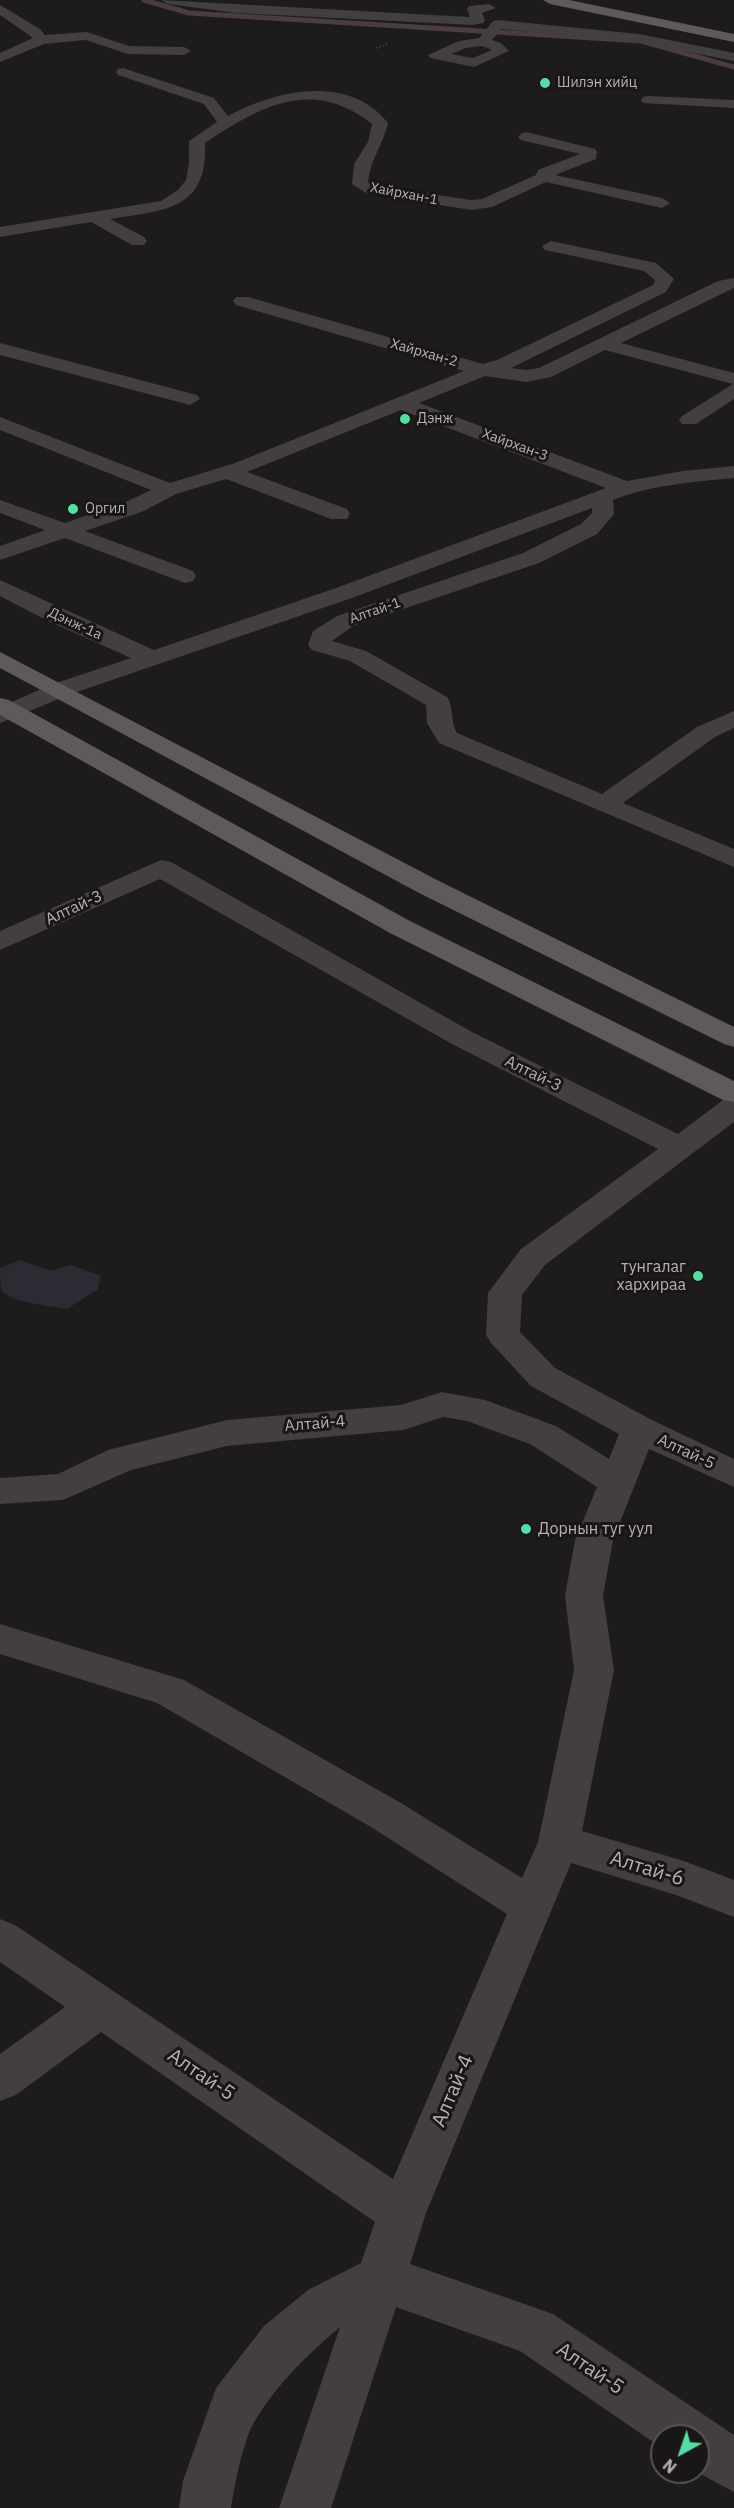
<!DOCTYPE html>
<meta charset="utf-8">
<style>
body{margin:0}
#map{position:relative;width:734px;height:2508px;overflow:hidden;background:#1d1b1b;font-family:"IBM Plex Sans",sans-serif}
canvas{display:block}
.north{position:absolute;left:650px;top:2424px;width:60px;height:60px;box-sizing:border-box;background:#181616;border:2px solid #595355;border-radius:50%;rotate:220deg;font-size:16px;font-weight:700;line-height:24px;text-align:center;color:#bbafb4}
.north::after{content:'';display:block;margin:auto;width:21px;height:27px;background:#52dea5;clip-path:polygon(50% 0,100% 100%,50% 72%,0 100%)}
</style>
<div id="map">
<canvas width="734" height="2508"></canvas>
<div class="north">N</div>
</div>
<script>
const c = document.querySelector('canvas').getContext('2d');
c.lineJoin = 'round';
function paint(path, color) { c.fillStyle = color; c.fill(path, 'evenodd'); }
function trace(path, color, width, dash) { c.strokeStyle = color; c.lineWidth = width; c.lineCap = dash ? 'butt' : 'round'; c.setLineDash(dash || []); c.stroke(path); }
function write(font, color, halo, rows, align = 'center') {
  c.font = font + ' "IBM Plex Sans",sans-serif'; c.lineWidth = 6; c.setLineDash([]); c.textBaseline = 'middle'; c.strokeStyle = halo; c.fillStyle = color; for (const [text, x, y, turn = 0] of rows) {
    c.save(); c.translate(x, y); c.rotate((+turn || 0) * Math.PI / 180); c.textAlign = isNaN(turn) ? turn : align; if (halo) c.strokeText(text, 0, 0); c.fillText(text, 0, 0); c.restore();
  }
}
const green = new Path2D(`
 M 20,1260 L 51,1271 L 71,1265 L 101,1276 L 98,1289 L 67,1309 C 52,1306 11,1303 2,1291 C 0,1286 0,1274 0,1268 Z`);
const stream = new Path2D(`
 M 144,0 L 189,13 L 641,41 L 734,67`);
const path = new Path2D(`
 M 376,48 L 387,44`);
const minor = new Path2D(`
 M 161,0 L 470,17 L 467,9 L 469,6 L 489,4 L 496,8 L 482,13 L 485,20 L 483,23 L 473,25 L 236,13 L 168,4 Z
 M 0,5 L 40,29 L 45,35 L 87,32 L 129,46 L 184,47 L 191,51 L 184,55 L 128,54 L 86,40 L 44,44 L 0,62 L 0,53 L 33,38 L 0,15 Z
 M 498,20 L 639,34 L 734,53 L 734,61 L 639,42 L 501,29 L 492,40 L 501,43 L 509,51 L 474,67 L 430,58 L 428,55 L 459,41 L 479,38 L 493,21 ZM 482,46 L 492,50 L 473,58 L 451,54 L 466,48 Z
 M 123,68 L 214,98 L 228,116 C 275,90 349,73 388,123 C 383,145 370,160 368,182 L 376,186 L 471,200 L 482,199 L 536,175 L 538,170 L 580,154 L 521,140 L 518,137 L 521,134 L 526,132 L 595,149 L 597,152 L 596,159 L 555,175 L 662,198 L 670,203 L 662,208 L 546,182 L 492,207 L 471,210 L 366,193 L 352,184 L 354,164 L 368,142 L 372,124 C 312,77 261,106 205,143 C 208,211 164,210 110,219 L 144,237 L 147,241 L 144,245 L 132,245 L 91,222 L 0,237 L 0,227 L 161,201 L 178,190 L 186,180 L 189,163 L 189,141 L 217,122 L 204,104 L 118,75 L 116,72 L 118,69 Z
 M 648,96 L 734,100 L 734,108 L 643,103 L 641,100 L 643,97 Z
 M 551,241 L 656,263 L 674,279 L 666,292 L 511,368 L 526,370 L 539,368 L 718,281 L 734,278 L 734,288 L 621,343 L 734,373 L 734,399 L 696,424 L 682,424 L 679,420 L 682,416 L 733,384 L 605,350 L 551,377 L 526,382 L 485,376 L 419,403 L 627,481 L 683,471 L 734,466 L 734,478 C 693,482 651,485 613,500 L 614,514 L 597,534 L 539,563 L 353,626 L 332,641 L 366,651 L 447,697 C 454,707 450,721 457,733 L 602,794 L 697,727 L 734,711 L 734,728 L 715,737 L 623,803 L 734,849 L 734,867 L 439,743 L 427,723 L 426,705 L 350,661 L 312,650 L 308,645 L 313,631 L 337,616 L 523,553 L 581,524 L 592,513 L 592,508 L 352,598 L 71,694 L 0,723 L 0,707 L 53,684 L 131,658 L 48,621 L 0,596 L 0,580 L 154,650 L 336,588 L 606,488 L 401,410 L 247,472 L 347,509 L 350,514 L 347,519 L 331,519 L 226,479 L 176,494 L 144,511 L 85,531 L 193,571 L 196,576 L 193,581 L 185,583 L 65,538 L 0,560 L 0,546 L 45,530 L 0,513 L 0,500 L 65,523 L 128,501 L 151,490 L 0,430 L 0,417 L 170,483 L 235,463 L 464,371 L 236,305 L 233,301 L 236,297 L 248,297 L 483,364 L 497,360 L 653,285 L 655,280 L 644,271 L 545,250 L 542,246 Z
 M 0,343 L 197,395 L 200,399 L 190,405 L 0,355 Z
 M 161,860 L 171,862 L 472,1032 L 678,1134 L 723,1100 L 734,1098 L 734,1122 L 545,1265 L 522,1295 L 520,1332 L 555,1368 L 652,1420 L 734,1459 L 734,1487 L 649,1449 L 613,1540 L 603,1596 L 614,1670 L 582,1831 L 684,1861 L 734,1880 L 734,1917 L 676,1895 L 571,1863 L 426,2213 L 410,2264 L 553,2314 L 734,2435 L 734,2492 L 697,2472 L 698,2436 L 662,2436 L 662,2448 L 520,2351 L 396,2307 L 331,2508 L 279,2508 L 340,2327 C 308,2354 278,2383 256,2419 C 243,2439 235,2484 231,2508 L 179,2508 L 183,2481 L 216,2388 L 264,2326 L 308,2290 L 361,2263 L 375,2222 L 101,2032 L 16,2095 L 0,2101 L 0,2054 L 65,2007 L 0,1962 L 0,1919 L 15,1925 L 393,2179 L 507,1914 L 371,1827 L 157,1703 L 0,1654 L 0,1624 L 184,1680 L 401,1803 L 522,1878 L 538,1842 L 574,1670 L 565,1596 L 575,1540 L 597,1487 L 530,1444 L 467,1421 L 443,1417 L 403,1430 L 227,1446 L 131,1470 L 63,1500 L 0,1504 L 0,1478 L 58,1474 L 108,1450 L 227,1420 L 401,1405 L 442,1392 L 485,1400 L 556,1426 L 609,1459 L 619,1434 L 531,1386 L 491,1343 L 486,1335 L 488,1293 L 521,1249 L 658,1149 L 452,1044 L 160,879 L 0,950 L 0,931 Z`);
const major = new Path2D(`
 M 543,0 L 569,0 L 734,34 L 734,42 L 550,4 Z
 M 0,652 L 441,882 L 734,1027 L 734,1047 L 724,1044 L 421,894 L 0,668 Z
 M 0,698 L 9,700 L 410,921 L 734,1081 L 734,1102 L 723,1100 L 390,933 L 0,715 Z`);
const markers = [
 [545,83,6,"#52dea5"],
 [405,419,6,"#52dea5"],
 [73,509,6,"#52dea5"],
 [698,1276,6,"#52dea5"],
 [526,1529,6,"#52dea5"]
];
const farPoinames = [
 ["Шилэн хийц",557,83],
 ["Дэнж",417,419],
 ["Оргил",85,509]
];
const farStreetnames = [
 ["Хайрхан-1",404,194,11],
 ["Хайрхан-2",424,353,16],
 ["Хайрхан-3",515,445,20],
 ["Алтай-1",375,611,-19],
 ["Дэнж-1а",75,624,25]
];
const streetNames = [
 ["Алтай-3",74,908,-25],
 ["Алтай-3",533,1074,26],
 ["Алтай-4",315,1424,-5],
 ["Алтай-5",686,1452,25]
];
const poiNames = [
 ["тунгалаг",686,1267],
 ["хархираа",686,1285],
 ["Дорнын туг уул",538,1529,"left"]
];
const nearStreetnames = [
 ["Алтай-6",647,1869,17],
 ["Алтай-5",201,2075,34],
 ["Алтай-4",453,2091,-67],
 ["Алтай-5",590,2369,34]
];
paint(green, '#2c2b34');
trace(stream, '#4b3b45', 5);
trace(path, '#484345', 1.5, [1.5, 2]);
paint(minor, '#433e40');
paint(major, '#60595b');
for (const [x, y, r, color] of markers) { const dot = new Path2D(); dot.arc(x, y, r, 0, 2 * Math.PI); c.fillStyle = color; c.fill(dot); trace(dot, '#181616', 2); }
write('14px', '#bbafb4', '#181616', farPoinames, 'left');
write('14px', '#bbafb4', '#181616', farStreetnames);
write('16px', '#bbafb4', '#181616', streetNames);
write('16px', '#bbafb4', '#181616', poiNames, 'right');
write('20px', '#bbafb4', '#181616', nearStreetnames);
</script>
